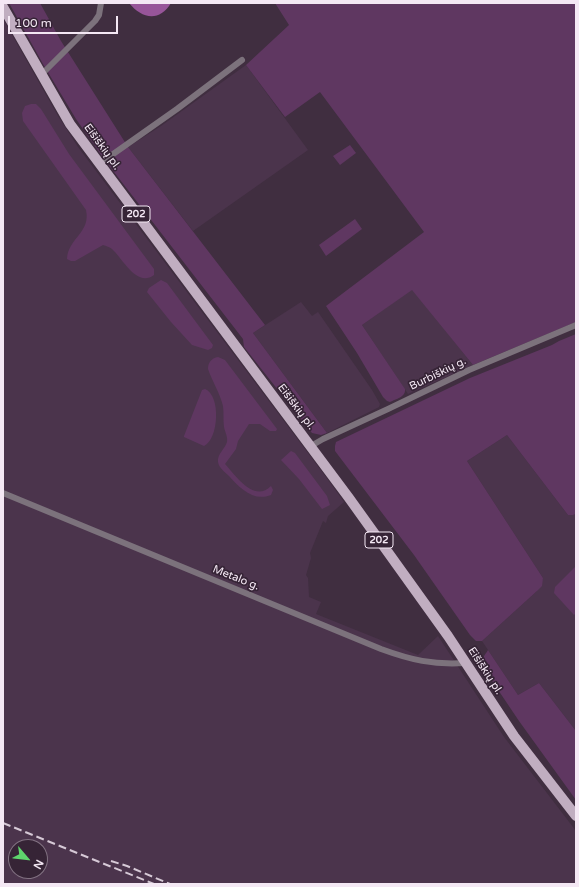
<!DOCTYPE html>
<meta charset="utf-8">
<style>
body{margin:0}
#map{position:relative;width:579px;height:887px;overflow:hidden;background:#402e40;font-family:"Varela Round",sans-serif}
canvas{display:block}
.frame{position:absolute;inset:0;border:4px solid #f4e8f4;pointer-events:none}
.north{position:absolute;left:8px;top:839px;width:40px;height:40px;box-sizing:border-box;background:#362436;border:1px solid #827282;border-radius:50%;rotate:118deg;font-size:11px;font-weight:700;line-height:16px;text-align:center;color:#f4e8f4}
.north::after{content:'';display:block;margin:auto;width:14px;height:18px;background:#5ed56c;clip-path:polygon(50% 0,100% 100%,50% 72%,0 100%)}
.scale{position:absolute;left:8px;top:16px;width:110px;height:18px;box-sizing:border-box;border:2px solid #f4e8f4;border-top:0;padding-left:5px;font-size:12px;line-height:14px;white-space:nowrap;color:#f4e8f4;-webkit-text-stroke:3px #362436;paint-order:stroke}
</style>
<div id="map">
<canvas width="579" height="887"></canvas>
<div class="frame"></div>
<div class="north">N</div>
<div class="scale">100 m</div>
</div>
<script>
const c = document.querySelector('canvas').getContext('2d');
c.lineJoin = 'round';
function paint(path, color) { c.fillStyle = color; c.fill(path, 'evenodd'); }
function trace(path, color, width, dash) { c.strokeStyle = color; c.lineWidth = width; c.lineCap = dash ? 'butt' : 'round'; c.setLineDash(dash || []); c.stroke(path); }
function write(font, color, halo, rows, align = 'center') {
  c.font = font + ' "Varela Round",sans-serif'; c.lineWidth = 3.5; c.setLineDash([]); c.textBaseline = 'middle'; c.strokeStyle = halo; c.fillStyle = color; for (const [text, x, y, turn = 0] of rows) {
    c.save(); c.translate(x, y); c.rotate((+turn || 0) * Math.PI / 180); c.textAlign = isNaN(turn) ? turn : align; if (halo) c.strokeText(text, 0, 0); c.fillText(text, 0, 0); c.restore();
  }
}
const built = new Path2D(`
 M 3,19 L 58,116 L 78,147 L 326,477 L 344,502 L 328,516 L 326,523 L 323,521 L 310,553 L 311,558 L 306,575 L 308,578 L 309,597 L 321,602 L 316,614 L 418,655 L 438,636 L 504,737 L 576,831 L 576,884 L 3,884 ZM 16,847 L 40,847 L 40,871 L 16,871 Z
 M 246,65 L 308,150 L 193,231 L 128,147 L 161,126 Z
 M 412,289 L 473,365 L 408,394 L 362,325 Z
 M 301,302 L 312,316 L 318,312 L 372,390 L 380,404 L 379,407 L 327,433 L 253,333 Z
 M 507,435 L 568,515 L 573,515 L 576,514 L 576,731 L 539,683 L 518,695 L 482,641 L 537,591 L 543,578 L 467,461 Z`);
const green = new Path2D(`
 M 9,3 L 40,3 L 61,41 L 128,147 L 265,325 L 253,333 L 327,433 L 321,435 L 312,433 L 244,347 L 243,339 L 104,159 L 76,119 L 43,64 Z
 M 275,3 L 576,3 L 576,322 L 473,365 L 412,290 L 362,325 L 405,389 C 406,397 396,399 390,402 L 387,401 L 383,397 L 357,353 L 326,306 L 424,232 L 320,92 L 285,117 L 246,65 L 289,25 Z
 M 31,104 L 36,104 L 41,109 L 69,154 L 154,269 L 154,275 C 137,288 123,259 112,249 C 110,247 106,246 103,245 L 75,261 L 71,261 L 67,259 C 68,238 91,233 86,210 L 23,121 L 22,113 L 25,106 Z
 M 350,145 L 356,153 L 340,165 L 333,156 Z
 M 355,219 L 362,229 L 326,256 L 319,245 Z
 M 161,280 L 167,283 L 213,345 L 212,348 L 208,350 L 192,345 L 171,322 L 147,292 L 149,288 Z
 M 576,334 L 576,514 L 573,515 L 568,515 L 507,435 L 467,461 L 543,578 L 542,586 L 537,591 L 482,641 L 476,641 L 470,635 L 414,555 L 335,451 L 335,446 L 336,442 L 470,378 L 552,345 L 559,341 Z
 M 218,357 L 225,360 L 277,429 L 276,431 L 270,431 L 260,424 L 249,424 L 238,441 L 236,449 L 225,464 C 236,476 254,503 271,486 L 273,490 L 271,495 C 253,502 240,488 229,476 C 225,472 219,468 218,462 C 217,454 225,449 227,442 C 228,437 225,432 224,427 C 223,420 224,413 223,406 C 220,393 212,381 208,369 C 208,362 212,358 218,357 Z
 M 205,389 C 221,395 219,439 204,446 L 184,437 L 184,436 L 202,390 Z
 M 291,451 L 295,453 L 327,496 L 330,505 L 322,509 L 299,479 L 281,460 Z
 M 576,566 L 576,613 L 574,615 L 554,593 L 555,587 Z
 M 488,650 L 518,695 L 539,683 L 576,731 L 576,800 L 519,721 L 482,666 C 480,660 485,655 488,650 Z`);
const water = new Path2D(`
 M 129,3 L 171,3 C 159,23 141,18 129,3 Z`);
const minor = new Path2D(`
 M 41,75 L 95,21 L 99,15 L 101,3
 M 99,164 L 177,109 L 242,60
 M 311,446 L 323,439 L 388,409 L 469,370 L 576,325
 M 3,493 L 381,649 C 411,660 433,665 465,663`);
const primary = new Path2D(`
 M 3,7 L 70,124 L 349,498 L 448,636 L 514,736 L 576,816`);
const rail = new Path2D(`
 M 3,823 L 154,884
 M 111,861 L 127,866 L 170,884`);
const shields = [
 [136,214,28],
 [379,540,28]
];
const shieldNames = [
 ["202",136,214],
 ["202",379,540]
];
const streetNames = [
 ["Eišiškių pl.",102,147,54],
 ["Burbiškių g.",438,374,-26],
 ["Eišiškių pl.",296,407,53],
 ["Metalo g.",236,578,22],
 ["Eišiškių pl.",485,671,57]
];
paint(built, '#4b344c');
paint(green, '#5f3761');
paint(water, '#975599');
trace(minor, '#7c727c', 6);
trace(primary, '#c1aec1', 10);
trace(rail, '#d6c9d6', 2, [8, 4]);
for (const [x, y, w] of shields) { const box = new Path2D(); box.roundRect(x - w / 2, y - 8, w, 16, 3); c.fillStyle = '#362436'; c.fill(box); trace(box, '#f4e8f4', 1); }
write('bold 10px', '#f4e8f4', null, shieldNames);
write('11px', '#f4e8f4', '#362436', streetNames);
</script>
